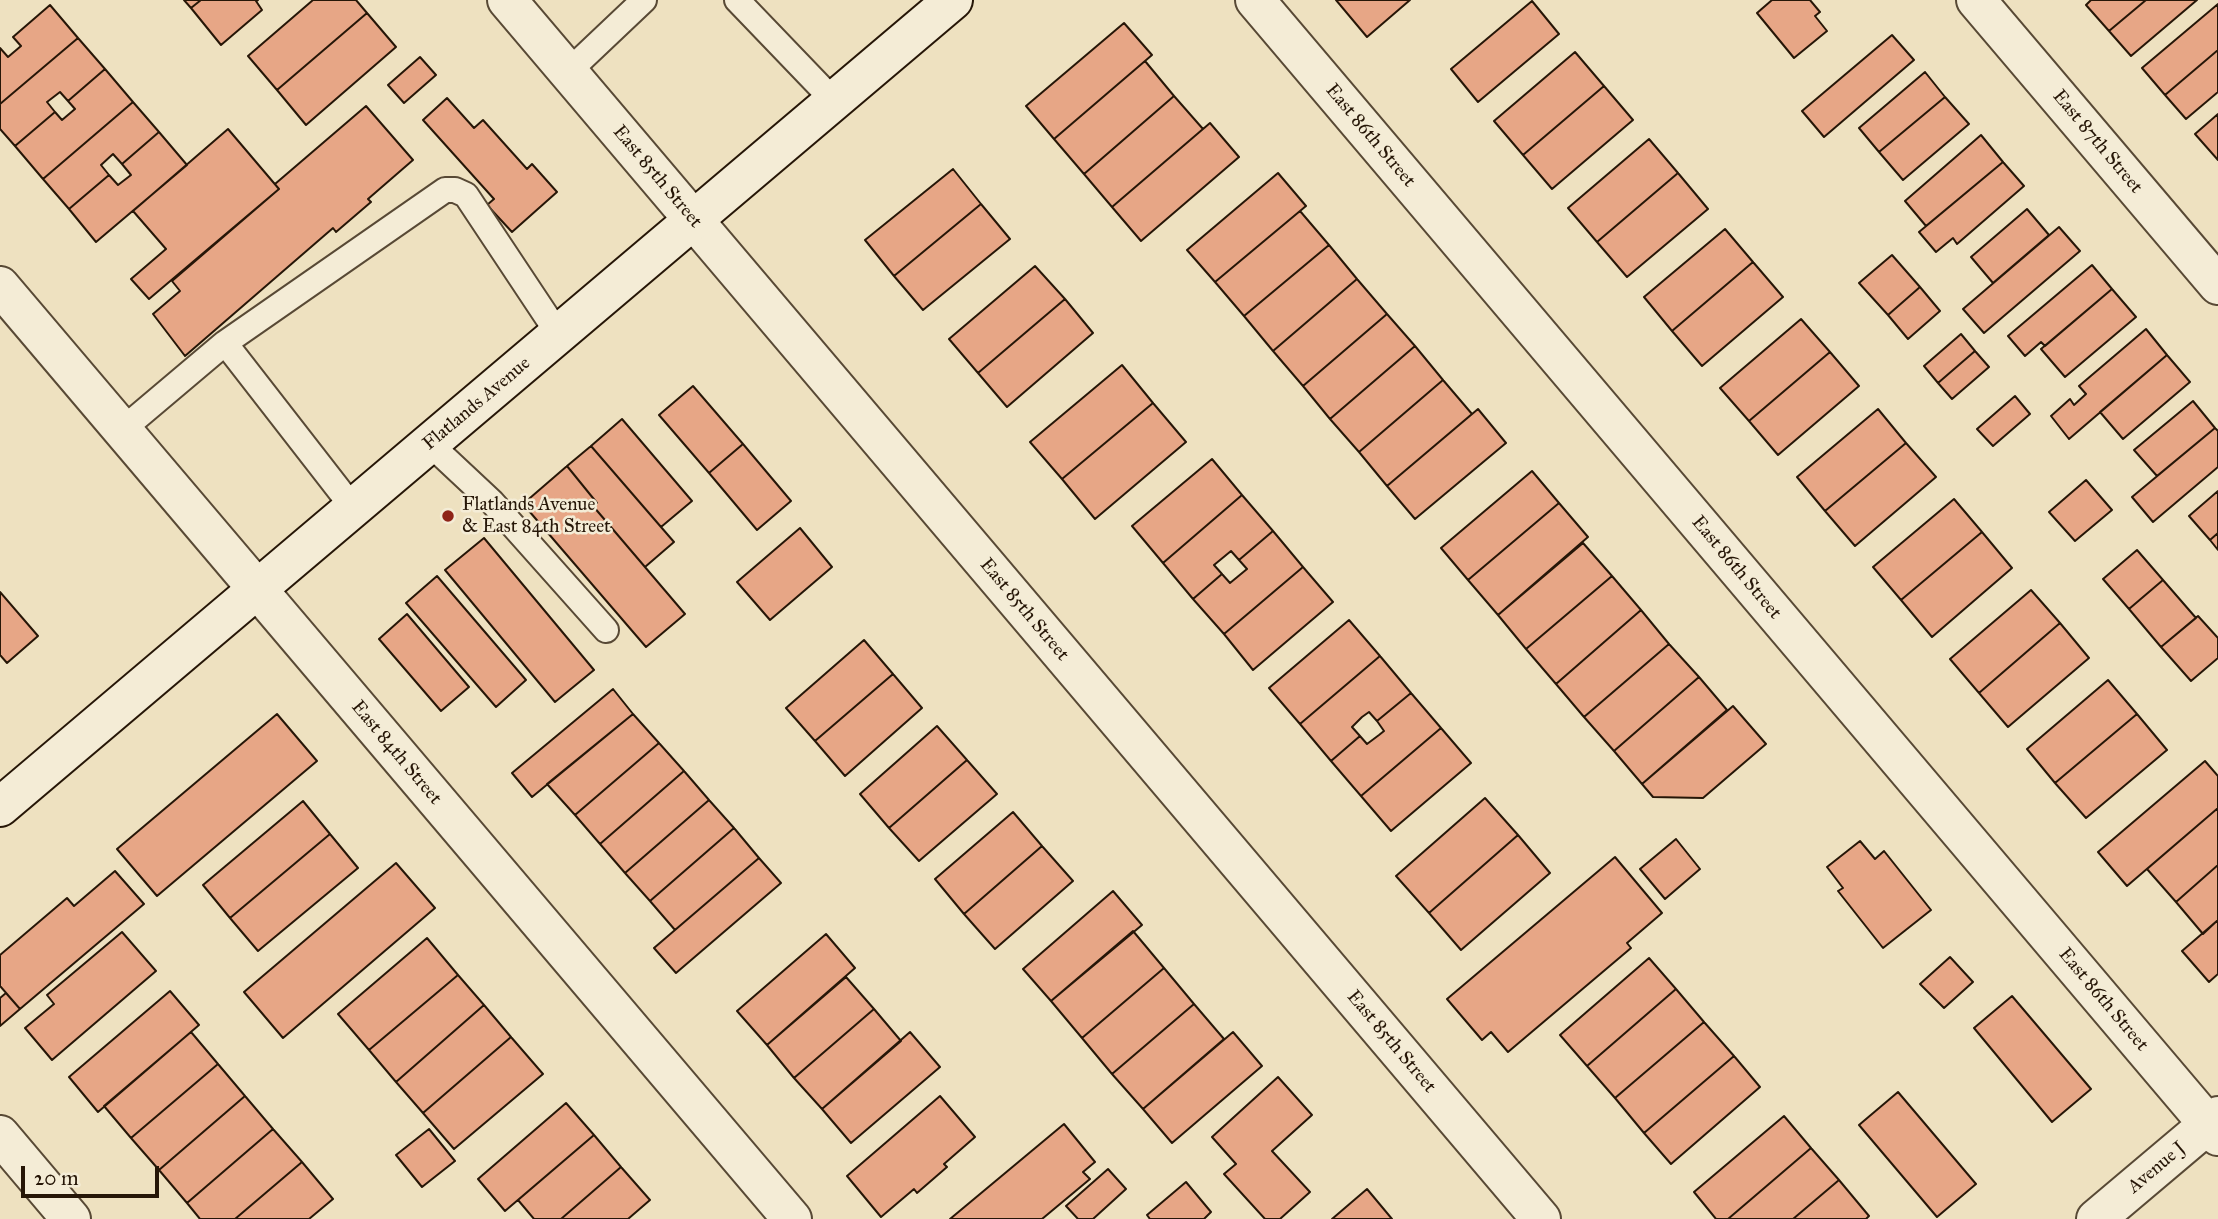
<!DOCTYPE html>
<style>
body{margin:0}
#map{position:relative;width:2218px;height:1219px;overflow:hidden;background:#eee1c0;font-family:"IM FELL Great Primer",serif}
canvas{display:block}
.scale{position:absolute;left:21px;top:1166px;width:138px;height:32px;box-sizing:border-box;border:4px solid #261607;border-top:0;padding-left:9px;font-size:21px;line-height:24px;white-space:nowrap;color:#261607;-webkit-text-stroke:5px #f4ecd6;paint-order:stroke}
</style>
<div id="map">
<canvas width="2218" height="1219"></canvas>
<div class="scale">20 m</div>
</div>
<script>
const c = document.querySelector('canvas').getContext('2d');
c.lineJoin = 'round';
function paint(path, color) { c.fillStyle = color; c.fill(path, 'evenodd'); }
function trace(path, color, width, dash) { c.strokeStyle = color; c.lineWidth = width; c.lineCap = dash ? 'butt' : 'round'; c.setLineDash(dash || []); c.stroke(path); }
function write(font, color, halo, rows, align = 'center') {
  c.font = font + ' "IM FELL Great Primer",serif'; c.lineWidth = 5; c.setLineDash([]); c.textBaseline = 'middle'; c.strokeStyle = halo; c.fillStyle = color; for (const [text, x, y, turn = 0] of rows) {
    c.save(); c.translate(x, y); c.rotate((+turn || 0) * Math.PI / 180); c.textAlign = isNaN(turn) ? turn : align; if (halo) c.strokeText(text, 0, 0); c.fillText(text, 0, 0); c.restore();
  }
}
const building = new Path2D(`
 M 184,0 L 201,0 L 191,8 Z
 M 201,0 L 258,0 L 256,1 L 262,10 L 221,45 L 191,8 Z
 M 313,0 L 356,0 L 367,13 L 277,90 L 248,56 Z
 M 1336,0 L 1410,0 L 1367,37 Z
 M 1772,0 L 1810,0 L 1820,12 L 1815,16 L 1827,31 L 1794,58 L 1757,13 Z
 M 2091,0 L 2146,0 L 2109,31 L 2086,5 Z
 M 2146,0 L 2197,0 L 2131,56 L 2109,31 Z
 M 1532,1 L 1559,34 L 1478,102 L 1451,69 Z
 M 2218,4 L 2218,50 L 2165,95 L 2142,68 Z
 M 50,5 L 78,38 L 0,104 L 0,48 L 8,57 L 21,46 L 13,37 Z
 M 367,13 L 396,47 L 306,125 L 277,90 Z
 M 1124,23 L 1152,55 L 1054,139 L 1026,106 Z
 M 1892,35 L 1914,60 L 1824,137 L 1802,111 Z
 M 78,38 L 105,69 L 68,101 L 60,92 L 47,102 L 55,112 L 15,146 L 0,129 L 0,104 Z
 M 2218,50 L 2218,92 L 2186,119 L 2165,95 Z
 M 1575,52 L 1604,86 L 1523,155 L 1494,121 Z
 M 420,57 L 436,75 L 404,103 L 388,85 Z
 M 1145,61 L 1174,96 L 1084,174 L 1054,139 Z
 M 105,69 L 133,102 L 43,179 L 15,146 L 55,112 L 62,120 L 75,109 L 68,101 Z
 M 1925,72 L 1945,97 L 1879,152 L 1859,128 Z
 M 1604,86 L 1633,120 L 1552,189 L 1523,155 Z
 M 1174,96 L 1203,129 L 1112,207 L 1084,174 Z
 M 1945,97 L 1969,124 L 1903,180 L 1879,152 Z
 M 447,98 L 474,128 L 483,120 L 527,169 L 532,164 L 557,192 L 512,232 L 487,205 L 494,199 L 423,120 Z
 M 133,102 L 159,132 L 122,164 L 113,154 L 101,165 L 109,175 L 69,209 L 43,179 Z
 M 366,106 L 413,160 L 368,199 L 371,202 L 336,232 L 333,228 L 185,356 L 153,314 L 180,291 L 172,281 L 279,189 L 275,184 Z
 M 2218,114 L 2218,160 L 2195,134 Z
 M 1210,123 L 1239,157 L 1141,241 L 1112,207 Z
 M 228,129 L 279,189 L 149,299 L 131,279 L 166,249 L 133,211 Z
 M 159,132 L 187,165 L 96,242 L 69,209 L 109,175 L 118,185 L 131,175 L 122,164 Z
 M 1981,135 L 2003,162 L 1926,226 L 1905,201 Z
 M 1649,139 L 1678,173 L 1597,242 L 1568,208 Z
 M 2003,162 L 2024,186 L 1957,244 L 1953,238 L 1936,252 L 1919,232 Z
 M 953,169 L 981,204 L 894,276 L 865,240 Z
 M 1278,173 L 1306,206 L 1215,282 L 1187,250 Z
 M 1678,173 L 1708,209 L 1627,277 L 1597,242 Z
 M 981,204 L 1010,239 L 923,310 L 894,276 Z
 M 2027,209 L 2049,235 L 1993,283 L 1971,257 Z
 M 1300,211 L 1329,245 L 1244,316 L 1215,282 Z
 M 2059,227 L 2080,251 L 1984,333 L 1963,309 Z
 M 1725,229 L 1753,262 L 1672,331 L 1644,297 Z
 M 1329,245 L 1357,279 L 1273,351 L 1244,316 Z
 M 1892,255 L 1920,287 L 1888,315 L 1859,283 Z
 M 1753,262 L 1783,297 L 1702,366 L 1672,331 Z
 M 2092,265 L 2112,289 L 2045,346 L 2041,342 L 2025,356 L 2008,336 Z
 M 1035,266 L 1065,299 L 978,373 L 949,339 Z
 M 1357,279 L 1387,314 L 1303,386 L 1273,351 Z
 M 1920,287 L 1940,311 L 1908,339 L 1888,315 Z
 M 2112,289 L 2136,317 L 2065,377 L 2041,349 Z
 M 1065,299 L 1093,333 L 1007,407 L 978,373 Z
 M 1387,314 L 1415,346 L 1330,419 L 1303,386 Z
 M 1801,319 L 1830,352 L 1749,421 L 1720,388 Z
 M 2146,329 L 2167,355 L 2069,439 L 2051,416 L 2070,399 L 2074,405 L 2086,394 L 2079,386 Z
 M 1961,334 L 1975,351 L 1938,383 L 1924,366 Z
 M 1415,346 L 1443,380 L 1359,452 L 1330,419 Z
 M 1975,351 L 1989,367 L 1952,399 L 1938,383 Z
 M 1830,352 L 1859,386 L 1778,455 L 1749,421 Z
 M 2167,355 L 2190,382 L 2123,439 L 2100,412 Z
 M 1122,365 L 1153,403 L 1062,479 L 1030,442 Z
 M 1443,380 L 1472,414 L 1387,486 L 1359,452 Z
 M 693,386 L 743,444 L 709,473 L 659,415 Z
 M 2015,396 L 2030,414 L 1993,446 L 1977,429 Z
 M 2193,401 L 2215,428 L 2157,476 L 2134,450 Z
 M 1153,403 L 1186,442 L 1095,519 L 1062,479 Z
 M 1478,409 L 1506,443 L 1415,519 L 1387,486 Z
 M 1878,409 L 1906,443 L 1825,511 L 1797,477 Z
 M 622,419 L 692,501 L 661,527 L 591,446 Z
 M 2215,428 L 2218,431 L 2218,467 L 2153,522 L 2132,497 Z
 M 1906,443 L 1936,477 L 1855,546 L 1825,511 Z
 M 743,444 L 791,501 L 757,530 L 709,473 Z
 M 591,446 L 674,542 L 645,567 L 593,506 L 597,503 L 567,466 Z
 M 1212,459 L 1242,495 L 1163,563 L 1132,526 Z
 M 567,466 L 597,503 L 593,506 L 685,614 L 646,647 L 523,504 Z
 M 1532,471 L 1559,503 L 1468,580 L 1441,548 Z
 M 2086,480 L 2112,510 L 2075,541 L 2049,512 Z
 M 2218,491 L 2218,533 L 2210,540 L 2189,516 Z
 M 1242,495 L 1273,531 L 1239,560 L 1231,551 L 1214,565 L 1222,574 L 1193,599 L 1163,563 Z
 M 1954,499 L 1982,532 L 1901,600 L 1873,567 Z
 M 1559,503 L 1588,537 L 1498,615 L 1468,580 Z
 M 800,528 L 832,567 L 770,620 L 737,582 Z
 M 1273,531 L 1303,567 L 1224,634 L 1193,599 L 1222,574 L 1230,583 L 1247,569 L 1239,560 Z
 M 1982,532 L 2012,568 L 1932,637 L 1901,600 Z
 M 2218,533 L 2218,550 L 2210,540 Z
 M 484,538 L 594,670 L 555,702 L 445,570 Z
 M 1583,543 L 1612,576 L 1526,649 L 1498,615 Z
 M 2137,550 L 2163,580 L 2129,609 L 2103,579 Z
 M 1303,567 L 1333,602 L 1253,670 L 1224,634 Z
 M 437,576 L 526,680 L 496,707 L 406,603 Z
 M 1612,576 L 1641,610 L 1556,684 L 1526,649 Z
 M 2163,580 L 2196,618 L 2161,647 L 2129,609 Z
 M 2031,590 L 2060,623 L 1979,693 L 1950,659 Z
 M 0,592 L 38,636 L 7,663 L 0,655 Z
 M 1641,610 L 1669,644 L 1584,717 L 1556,684 Z
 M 407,614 L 469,687 L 441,711 L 379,639 Z
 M 2198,616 L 2218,638 L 2218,658 L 2191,681 L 2161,647 Z
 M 1349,620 L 1380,656 L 1300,724 L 1269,688 Z
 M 2060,623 L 2089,658 L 2008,727 L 1979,693 Z
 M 864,640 L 893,674 L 815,741 L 786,708 Z
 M 1669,644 L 1699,677 L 1614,751 L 1584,717 Z
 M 1380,656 L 1411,693 L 1377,721 L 1369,712 L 1362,717 L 1352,727 L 1360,736 L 1331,761 L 1300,724 Z
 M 893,674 L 922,708 L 845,776 L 815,741 Z
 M 1699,677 L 1727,710 L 1642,784 L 1614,751 Z
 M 2108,680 L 2137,714 L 2055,783 L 2027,749 Z
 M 613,689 L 633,714 L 532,797 L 512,773 Z
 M 1411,693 L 1441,728 L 1361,796 L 1331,761 L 1360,736 L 1367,744 L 1379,735 L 1384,731 L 1377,721 Z
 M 1733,706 L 1766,744 L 1703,798 L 1653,797 L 1642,784 Z
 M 277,714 L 317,761 L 157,896 L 117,849 Z
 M 633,714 L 659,743 L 575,815 L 547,784 Z
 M 2137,714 L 2167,750 L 2086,818 L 2055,783 Z
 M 937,726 L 967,760 L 889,828 L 860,794 Z
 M 1441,728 L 1471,763 L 1391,831 L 1361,796 Z
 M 659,743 L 684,771 L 600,844 L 575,815 Z
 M 967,760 L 997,794 L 919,861 L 889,828 Z
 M 2205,761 L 2218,776 L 2218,808 L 2127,886 L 2098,852 Z
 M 684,771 L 709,800 L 625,873 L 600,844 Z
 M 1485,798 L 1518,835 L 1429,913 L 1396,876 Z
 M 709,800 L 734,828 L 650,901 L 625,873 Z
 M 303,801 L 330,834 L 230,918 L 203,885 Z
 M 2218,808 L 2218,865 L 2176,902 L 2147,869 Z
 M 1013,812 L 1042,846 L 964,914 L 935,879 Z
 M 734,828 L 759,858 L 675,930 L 650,901 Z
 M 330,834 L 358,868 L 258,951 L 230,918 Z
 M 1518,835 L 1550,873 L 1461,950 L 1429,913 Z
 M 1676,839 L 1700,869 L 1665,899 L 1640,869 Z
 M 1860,841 L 1875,859 L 1884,851 L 1931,910 L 1883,948 L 1838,891 L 1843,888 L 1827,867 Z
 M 1042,846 L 1073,881 L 995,949 L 964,914 Z
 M 1615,857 L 1662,913 L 1627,943 L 1631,948 L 1508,1052 L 1491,1032 L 1482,1040 L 1447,999 Z
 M 759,858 L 781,883 L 676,973 L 654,948 Z
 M 396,863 L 435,908 L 283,1038 L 244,992 Z
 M 2218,865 L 2218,920 L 2203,934 L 2176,902 Z
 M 115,871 L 144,904 L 20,1009 L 0,986 L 0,955 L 67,898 L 74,906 Z
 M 1113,891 L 1142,925 L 1051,1001 L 1023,969 Z
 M 2218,920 L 2218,974 L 2209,982 L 2182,951 Z
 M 1133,931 L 1164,968 L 1082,1038 L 1051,1001 Z
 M 122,932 L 156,971 L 52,1060 L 25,1028 L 54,1004 L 47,995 Z
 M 826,934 L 855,968 L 767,1045 L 737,1011 Z
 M 427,938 L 458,975 L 369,1050 L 338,1014 Z
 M 1950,957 L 1973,982 L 1944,1008 L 1920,984 Z
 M 1649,958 L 1676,989 L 1587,1066 L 1560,1035 Z
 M 1164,968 L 1194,1004 L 1112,1074 L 1082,1038 Z
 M 458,975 L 484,1005 L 396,1082 L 369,1050 Z
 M 846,977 L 874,1009 L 794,1078 L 767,1045 Z
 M 1676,989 L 1704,1022 L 1615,1098 L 1587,1066 Z
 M 170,991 L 199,1025 L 98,1112 L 69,1077 Z
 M 6,993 L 20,1009 L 0,1026 L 0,998 Z
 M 2012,996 L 2091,1089 L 2052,1122 L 1974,1028 Z
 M 1194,1004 L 1224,1039 L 1143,1109 L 1112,1074 Z
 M 484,1005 L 511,1037 L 423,1113 L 396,1082 Z
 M 874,1009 L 901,1041 L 822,1109 L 794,1078 Z
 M 1704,1022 L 1734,1056 L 1644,1133 L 1615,1098 Z
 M 191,1032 L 218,1064 L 131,1138 L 104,1106 Z
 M 910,1032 L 940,1067 L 851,1143 L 822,1109 Z
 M 1233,1032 L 1262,1066 L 1172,1143 L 1143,1109 Z
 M 511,1037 L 543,1074 L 454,1149 L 423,1113 Z
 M 1734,1056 L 1760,1087 L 1671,1164 L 1644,1133 Z
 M 218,1064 L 245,1096 L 159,1170 L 131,1138 Z
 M 1278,1077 L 1312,1115 L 1272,1151 L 1310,1192 L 1280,1219 L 1265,1219 L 1224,1174 L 1236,1164 L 1212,1137 Z
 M 1898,1092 L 1976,1184 L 1937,1217 L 1859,1125 Z
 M 245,1096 L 273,1129 L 187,1203 L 159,1170 Z
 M 940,1096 L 975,1137 L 944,1164 L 947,1167 L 917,1193 L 914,1189 L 881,1217 L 847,1176 Z
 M 566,1103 L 594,1135 L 505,1211 L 478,1179 Z
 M 1784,1116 L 1811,1148 L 1728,1219 L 1716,1219 L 1694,1192 Z
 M 1064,1124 L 1095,1162 L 1083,1172 L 1090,1179 L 1042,1219 L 950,1219 Z
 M 273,1129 L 302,1162 L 235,1219 L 200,1219 L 187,1203 Z
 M 429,1129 L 455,1161 L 422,1187 L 396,1155 Z
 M 594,1135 L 621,1167 L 561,1219 L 534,1219 L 518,1200 Z
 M 1811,1148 L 1839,1180 L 1793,1219 L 1728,1219 Z
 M 302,1162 L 333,1199 L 309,1219 L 235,1219 Z
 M 621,1167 L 650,1200 L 628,1219 L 561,1219 Z
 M 1108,1169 L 1126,1189 L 1093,1219 L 1078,1219 L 1066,1206 Z
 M 1839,1180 L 1869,1216 L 1866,1219 L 1793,1219 Z
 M 1186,1182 L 1211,1212 L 1204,1219 L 1150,1219 L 1147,1215 Z
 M 1367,1189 L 1392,1219 L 1332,1219 Z`);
const service = new Path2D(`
 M 737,0 L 834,101
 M 568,72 L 644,0
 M 225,343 L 354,509
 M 122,430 L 225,343 L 445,190 L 455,190 L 466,195 L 559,335
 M 430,444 L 492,502 L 606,630`);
const minor = new Path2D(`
 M 507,0 L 1541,1219
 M 1255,0 L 2218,1136
 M 1976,0 L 2218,285
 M 0,286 L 792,1219
 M 0,1135 L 71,1219
 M 2096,1219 L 2218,1116`);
const secondary = new Path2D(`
 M 0,807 L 953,0`);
const markers = [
 [448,516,7,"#8f2418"]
];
const streetNames = [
 ["East 86th Street",1370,136,50],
 ["East 87th Street",2097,142,50],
 ["East 85th Street",657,177,50],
 ["Flatlands Avenue",477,404,-40],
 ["East 86th Street",1736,568,50],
 ["East 85th Street",1024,610,50],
 ["East 84th Street",396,753,50],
 ["East 86th Street",2103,1000,50],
 ["East 85th Street",1391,1042,50],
 ["Avenue J",2157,1168,-40]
];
const poiNames = [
 ["Flatlands Avenue",462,505],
 ["& East 84th Street",462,527]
];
paint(building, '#e7a686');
trace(building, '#261607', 2);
trace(service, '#584935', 28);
trace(minor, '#584935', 42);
trace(secondary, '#261607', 42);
trace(service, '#f4ecd6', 24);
trace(minor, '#f4ecd6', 38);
trace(secondary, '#f4ecd6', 38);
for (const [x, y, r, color] of markers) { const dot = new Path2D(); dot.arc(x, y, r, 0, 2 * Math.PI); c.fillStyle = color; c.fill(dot); trace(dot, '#f4ecd6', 2.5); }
write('19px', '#261607', '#f4ecd6', streetNames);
write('19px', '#261607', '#f4ecd6', poiNames, 'left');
</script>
